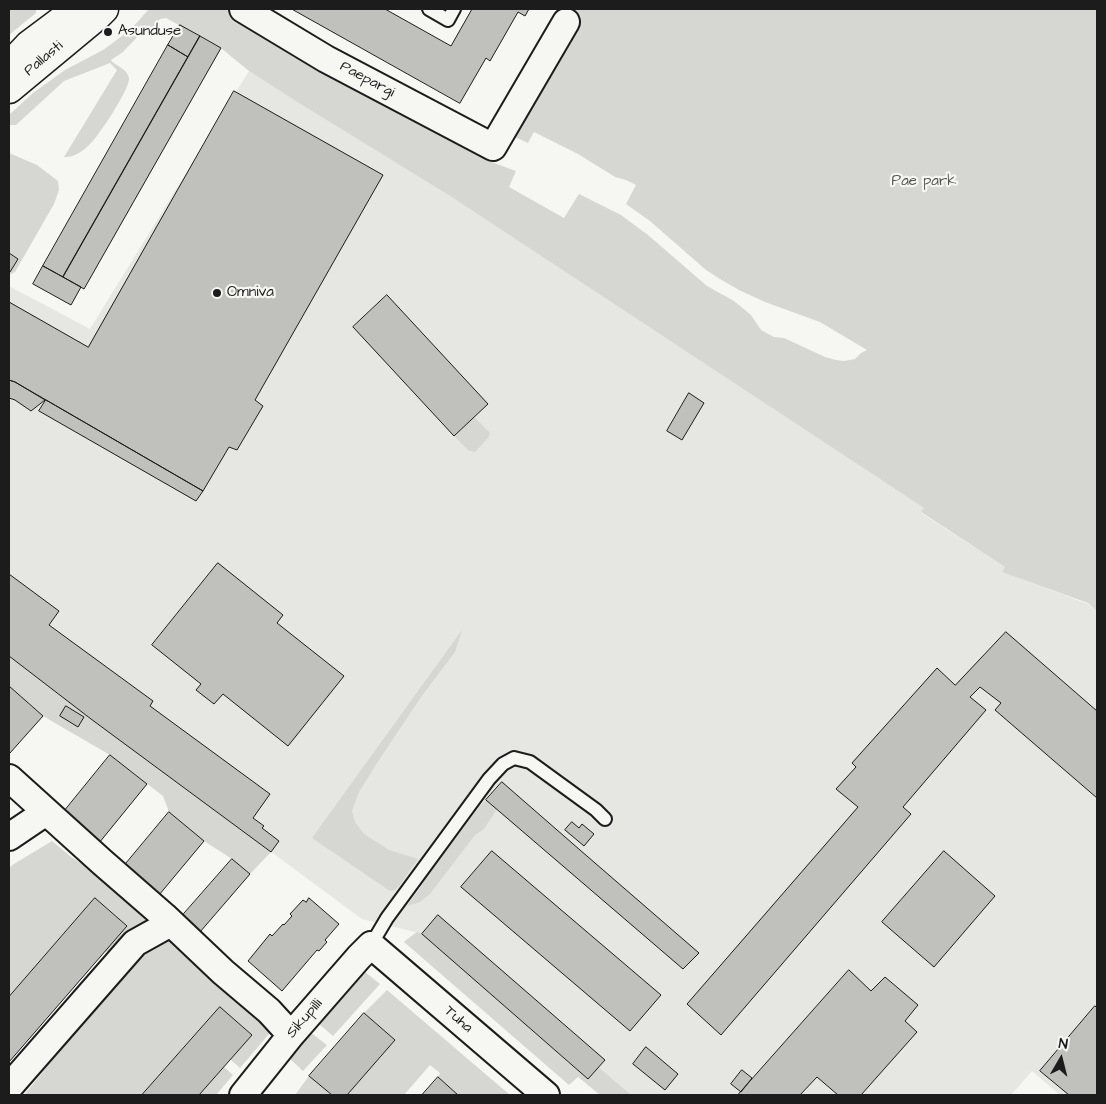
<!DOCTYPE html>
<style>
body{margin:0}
#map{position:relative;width:1106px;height:1104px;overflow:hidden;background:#f6f6f2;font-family:"Architects Daughter",sans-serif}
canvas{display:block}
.frame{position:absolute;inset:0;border:10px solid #1c1c1c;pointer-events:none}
.north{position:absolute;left:1036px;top:1034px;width:50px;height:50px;-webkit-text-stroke:4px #f6f6f2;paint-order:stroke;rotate:8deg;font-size:14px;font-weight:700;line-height:20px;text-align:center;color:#1c1c1c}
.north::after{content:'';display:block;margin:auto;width:18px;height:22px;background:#1c1c1c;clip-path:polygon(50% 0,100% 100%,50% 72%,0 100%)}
</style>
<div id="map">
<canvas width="1106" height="1104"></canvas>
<div class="frame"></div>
<div class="north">N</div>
</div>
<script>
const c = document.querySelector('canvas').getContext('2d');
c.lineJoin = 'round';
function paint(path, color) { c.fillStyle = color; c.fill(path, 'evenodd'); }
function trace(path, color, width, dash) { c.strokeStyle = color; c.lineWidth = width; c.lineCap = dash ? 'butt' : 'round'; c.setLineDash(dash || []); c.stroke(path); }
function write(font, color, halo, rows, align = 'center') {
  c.font = font + ' "Architects Daughter",sans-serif'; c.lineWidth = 4.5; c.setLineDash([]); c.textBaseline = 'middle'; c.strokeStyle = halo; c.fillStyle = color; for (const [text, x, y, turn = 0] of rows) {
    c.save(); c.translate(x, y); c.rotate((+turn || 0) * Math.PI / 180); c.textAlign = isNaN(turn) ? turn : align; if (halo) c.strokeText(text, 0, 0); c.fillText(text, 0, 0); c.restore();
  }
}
const built = new Path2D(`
 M 249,71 L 294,100 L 450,196 L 924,508 L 921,513 L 1005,567 L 1003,572 L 1088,604 L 1097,611 L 1097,1095 L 1060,1095 L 1032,1071 L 1011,1095 L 607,1095 L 419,933 L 362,919 L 91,719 L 9,656 L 9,286 L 90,329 Z`);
const green = new Path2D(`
 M 9,9 L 36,9 L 36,13 L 9,35 Z
 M 149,9 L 226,9 L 266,31 L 484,158 L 494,163 L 516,171 L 509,187 L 564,218 L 579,194 L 621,215 L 648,235 L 707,286 L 734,301 L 751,315 L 761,330 L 774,337 L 784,338 L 825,357 L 836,360 L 844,361 L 855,359 L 861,353 L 867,350 L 820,322 L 765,302 L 739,290 L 720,279 L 706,270 L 650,221 L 626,204 L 636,185 L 626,180 L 615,177 L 578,154 L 534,132 L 528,143 L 513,136 L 566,12 L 560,9 L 1097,9 L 1097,611 L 1088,603 L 1002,572 L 1005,567 L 921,512 L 924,508 L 450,196 L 294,100 L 249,71 L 221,48 L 166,18 L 160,19 L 154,26 L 141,33 L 123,52 L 111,60 C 116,67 128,68 129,79 C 129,90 97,139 88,146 C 82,152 72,158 64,157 L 117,70 L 110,63 L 64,81 L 16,125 L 9,125 L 9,115 L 33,93 L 65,70 L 103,50 L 122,36 L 132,28 Z
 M 9,153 L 37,165 L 58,181 L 59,190 L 54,204 L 15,272 L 9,275 Z
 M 474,417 L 490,433 L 488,438 L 475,452 L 469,451 L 454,436 Z
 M 462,630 L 455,652 L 421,697 L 377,763 L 359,792 L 352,811 L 355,822 L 364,834 L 389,850 L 418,859 L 399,886 L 395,890 L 390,891 L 312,838 Z
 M 9,656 L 91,719 L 271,852 L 250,874 L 232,859 L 204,841 L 169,812 L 163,796 L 110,755 L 43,716 L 9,686 Z
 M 486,800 L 497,809 L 484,829 L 475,835 L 430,894 L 420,902 L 407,906 L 421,887 L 426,878 L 480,806 Z
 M 52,841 L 70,856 L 101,877 L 153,920 L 112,955 L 105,951 L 127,926 L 95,898 L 9,997 L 9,868 L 14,864 Z
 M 162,932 L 269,1027 L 269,1034 L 240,1068 L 230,1059 L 252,1035 L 220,1007 L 142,1095 L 24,1095 L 80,1027 L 138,962 L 134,949 Z
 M 417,932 L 422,934 L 588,1079 L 598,1067 L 631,1095 L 600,1095 L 578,1077 L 569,1085 L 404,942 L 406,940 Z
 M 365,972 L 380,984 L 333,1036 L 318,1023 Z
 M 387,990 L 510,1095 L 458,1095 L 438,1077 L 440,1073 L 430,1065 L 404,1095 L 347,1095 L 395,1040 L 364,1013 Z
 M 310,1032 L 327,1045 L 303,1071 L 289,1058 Z
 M 224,1067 L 233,1075 L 216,1095 L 199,1095 Z
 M 309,1076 L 332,1095 L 295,1095 Z`);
const building = new Path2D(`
 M 292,9 L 385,9 L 451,46 L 472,9 L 529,9 L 525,16 L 518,12 L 490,61 L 486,58 L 460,103 Z
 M 180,25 L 200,36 L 188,57 L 168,45 Z
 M 200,36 L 221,48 L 84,289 L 63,277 Z
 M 168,45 L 188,57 L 63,277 L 43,266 Z
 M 234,91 L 383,175 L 255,400 L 263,406 L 237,450 L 229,447 L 203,491 L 15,382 L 9,380 L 9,302 L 88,347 Z
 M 9,253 L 18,259 L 10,272 L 9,271 Z
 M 43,266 L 81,287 L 71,305 L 33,284 Z
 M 387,295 L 488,404 L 454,436 L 353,327 Z
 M 9,380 L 15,382 L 45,400 L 31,411 L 15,400 L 9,398 Z
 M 689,393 L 704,403 L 682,440 L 667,431 Z
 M 46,400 L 203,491 L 196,501 L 39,411 Z
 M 218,563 L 283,615 L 277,623 L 344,676 L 288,746 L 223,694 L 214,704 L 196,690 L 201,684 L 152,645 Z
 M 9,574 L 59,611 L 49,625 L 153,701 L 150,706 L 270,794 L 253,818 L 264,826 L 262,828 L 279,841 L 271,852 L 91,719 L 9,656 Z
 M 1006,632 L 1097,711 L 1097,798 L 995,710 L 1001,703 L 980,687 L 970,697 L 986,710 L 903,807 L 911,814 L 721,1035 L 687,1004 L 858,807 L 836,789 L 856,767 L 852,763 L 937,668 L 955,685 Z
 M 9,686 L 43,716 L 10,753 L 9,752 Z
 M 66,706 L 84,717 L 78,727 L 60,716 Z
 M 110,755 L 147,784 L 99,843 L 62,814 Z
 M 502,782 L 580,850 L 699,953 L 683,969 L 486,800 Z
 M 169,812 L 204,841 L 159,895 L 124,866 Z
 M 572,822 L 579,828 L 582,824 L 594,834 L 584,846 L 565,830 Z
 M 492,851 L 661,995 L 630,1031 L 461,887 Z
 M 944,851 L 995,896 L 934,967 L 882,922 Z
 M 232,859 L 250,874 L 200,932 L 182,916 Z
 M 95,898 L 127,926 L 9,1062 L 9,997 Z
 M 309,898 L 339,924 L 325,940 L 327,942 L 319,951 L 317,950 L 282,991 L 248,961 L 270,934 L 272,936 L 283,924 L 284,925 L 292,916 L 290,914 L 303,900 L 306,902 Z
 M 438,915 L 605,1060 L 588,1079 L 422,934 Z
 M 849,970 L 871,991 L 885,977 L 918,1005 L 905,1021 L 917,1032 L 861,1095 L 838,1095 L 817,1077 L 800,1095 L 738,1095 Z
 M 1095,1006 L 1097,1008 L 1097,1095 L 1069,1095 L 1040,1071 Z
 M 220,1007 L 252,1035 L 199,1095 L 142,1095 Z
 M 364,1013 L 395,1040 L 347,1095 L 332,1095 L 309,1076 Z
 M 646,1047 L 678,1074 L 665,1090 L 633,1064 Z
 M 742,1070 L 752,1078 L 741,1092 L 731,1084 Z
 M 438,1077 L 458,1095 L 422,1095 Z`);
const lane = new Path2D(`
 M 429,9 L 448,20 L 454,9
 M 371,945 L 387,918 L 489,779 L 503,764 L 514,758 L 530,762 L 596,810 L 605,819`);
const street = new Path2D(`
 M 243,9 L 326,59 L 493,147 L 566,22
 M 9,778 L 102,862 L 164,916 L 223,972 L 269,1011 L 291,1035
 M 9,837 L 46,812
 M 9,1087 L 135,943 L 171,923
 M 243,1095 L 291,1035 L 359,957 L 371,945 L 546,1095`);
const secondary = new Path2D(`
 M 9,66 L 29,45 L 77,9
 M 9,89 L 97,16 L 104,9`);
const markers = [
 [108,32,5,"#1c1c1c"],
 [217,293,5,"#1c1c1c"]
];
const poiNames = [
 ["Asunduse",118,32],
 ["Omniva",227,293]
];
const streetNames = [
 ["Pallasti",44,59,-40],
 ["Paepargi",367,80,28],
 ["Sikupilli",305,1019,-49],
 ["Tuha",458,1020,41]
];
const parkNames = [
 ["Pae park",924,182]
];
paint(built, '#e6e6e2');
paint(green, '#d6d6d2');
paint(building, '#c0c0bd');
trace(building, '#1c1c1c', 1);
trace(lane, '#1c1c1c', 16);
trace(street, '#1c1c1c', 30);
trace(secondary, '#1c1c1c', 31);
trace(lane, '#f6f6f2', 12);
trace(street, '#f6f6f2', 26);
trace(secondary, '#f6f6f2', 28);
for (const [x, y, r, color] of markers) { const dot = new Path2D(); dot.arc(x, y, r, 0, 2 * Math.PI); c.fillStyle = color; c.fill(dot); trace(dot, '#f6f6f2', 2); }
write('15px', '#1c1c1c', '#f6f6f2', poiNames, 'left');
write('15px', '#1c1c1c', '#f6f6f2', streetNames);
write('15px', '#545453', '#f6f6f2', parkNames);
</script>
